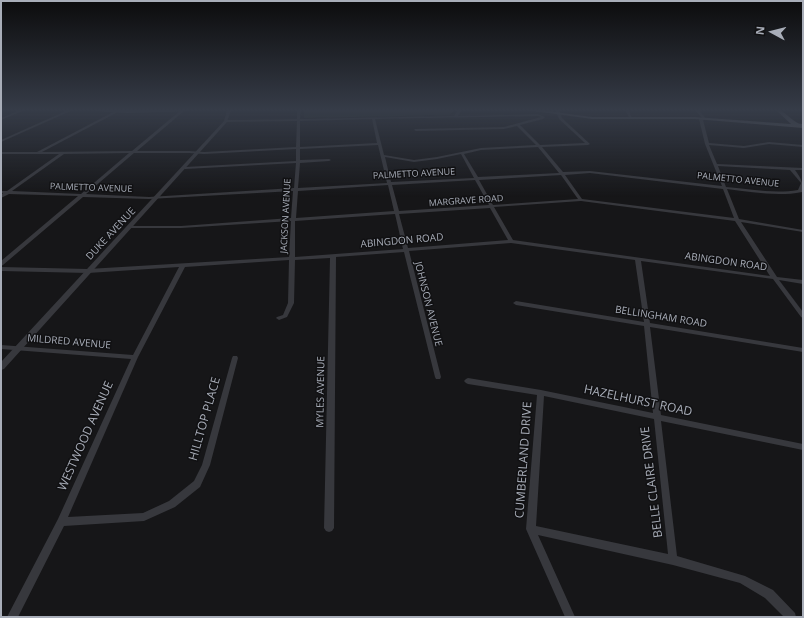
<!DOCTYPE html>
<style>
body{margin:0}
#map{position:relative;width:804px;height:618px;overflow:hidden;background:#161618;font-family:"Open Sans",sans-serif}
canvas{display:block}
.frame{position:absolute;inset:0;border:2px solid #a8adb8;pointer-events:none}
.north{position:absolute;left:752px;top:12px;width:40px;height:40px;-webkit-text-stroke:3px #111113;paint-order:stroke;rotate:277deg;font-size:11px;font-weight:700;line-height:16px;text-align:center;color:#a8adb8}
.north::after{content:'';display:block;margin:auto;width:14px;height:18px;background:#a8adb8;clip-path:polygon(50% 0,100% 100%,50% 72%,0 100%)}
</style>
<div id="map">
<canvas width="804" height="618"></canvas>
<div class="frame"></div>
<div class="north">N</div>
</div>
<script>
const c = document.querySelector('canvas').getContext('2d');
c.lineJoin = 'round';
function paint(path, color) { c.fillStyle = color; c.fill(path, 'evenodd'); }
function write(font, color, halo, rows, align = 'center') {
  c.font = font + ' "Open Sans",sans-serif'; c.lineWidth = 3; c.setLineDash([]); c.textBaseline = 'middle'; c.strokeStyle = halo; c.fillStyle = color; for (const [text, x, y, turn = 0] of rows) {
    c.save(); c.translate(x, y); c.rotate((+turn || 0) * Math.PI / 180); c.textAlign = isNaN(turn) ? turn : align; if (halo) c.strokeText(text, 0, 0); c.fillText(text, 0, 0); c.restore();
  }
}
const green = new Path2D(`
 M 304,110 L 455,110 L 449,115 L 304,118 Z`);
const minor = new Path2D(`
 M 20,110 L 25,110 L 1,120 L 1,118 Z
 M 68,110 L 73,110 L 1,142 L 1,140 Z
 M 181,110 L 184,111 L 137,151 L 189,151 L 204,152 L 296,147 L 297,121 L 226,122 L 224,121 L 226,120 L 297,119 L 297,110 L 301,110 L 300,119 L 454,116 L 458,110 L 462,110 L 458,116 L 538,114 L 545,117 L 543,119 L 520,125 L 540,145 L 585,143 L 559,119 L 555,110 L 559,110 L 562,118 L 590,144 L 588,145 L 542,147 L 563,172 L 590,171 L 722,186 L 705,144 L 699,119 L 702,118 L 695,110 L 699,110 L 706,119 L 703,120 L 709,143 L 744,146 L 769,142 L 803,145 L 803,147 L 769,144 L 744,148 L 709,145 L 717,164 L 803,168 L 803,170 L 795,170 C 800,177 804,182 802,192 C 777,197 752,192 727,189 L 739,219 L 803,230 L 803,232 L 741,222 L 777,277 L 803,280 L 803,284 L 779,280 L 803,312 L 803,318 L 801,317 L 773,279 L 641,261 L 650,323 L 803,348 L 803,352 L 650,327 L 661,415 L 803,444 L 803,450 L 661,421 L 677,556 L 745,576 L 773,590 L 795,613 L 796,617 L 784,617 L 765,598 L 740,583 L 673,565 L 538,535 L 575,617 L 565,617 L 526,529 L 537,395 L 468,384 L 466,383 L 464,381 L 466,379 L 468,378 L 541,390 L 653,413 L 644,326 L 516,305 L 513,303 L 516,301 L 644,322 L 635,260 L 511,243 L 409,251 L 441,377 L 440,379 L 436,379 L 435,377 L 404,252 L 336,257 L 334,528 L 332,531 L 329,532 L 326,531 L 324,528 L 330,258 L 295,260 L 294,303 L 287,317 L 279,320 L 276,318 L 277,317 L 283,315 L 288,303 L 289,260 L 185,267 L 138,357 L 68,517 L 143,513 L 169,501 L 194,481 L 202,465 L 232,358 L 233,356 L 237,356 L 238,358 L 210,465 L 200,487 L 175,507 L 144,521 L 64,526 L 18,617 L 7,617 L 58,519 L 131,359 L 1,349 L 1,345 L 133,355 L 179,267 L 88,273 L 1,271 L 1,267 L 88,269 L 289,257 L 291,221 L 181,228 L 129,228 L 127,227 L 129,226 L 181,226 L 291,218 L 293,191 L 149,199 L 83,197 L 3,265 L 1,266 L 1,261 L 78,196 L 9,194 L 1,198 L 1,195 L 3,193 L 1,193 L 1,191 L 7,191 L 59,154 L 1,154 L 1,152 L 37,152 L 115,111 L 117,112 L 116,113 L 42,152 L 132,151 ZM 538,116 L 541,117 L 504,127 L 415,129 L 414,130 L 416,131 L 504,129 L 517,126 L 536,145 L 481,148 L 437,157 L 414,160 L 384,155 L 375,119 ZM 372,119 L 377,143 L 300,147 L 300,121 ZM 378,145 L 387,183 L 298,188 L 300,163 L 329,161 L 331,160 L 329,159 L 300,160 L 300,149 ZM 538,147 L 559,173 L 478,177 L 464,154 L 481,150 ZM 296,149 L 296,161 L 185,167 L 183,168 L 185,169 L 296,163 L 294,188 L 149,197 L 86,194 L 134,153 L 189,153 L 204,154 ZM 129,153 L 81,194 L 12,191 L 64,154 ZM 461,154 L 474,178 L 391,182 L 385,157 L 414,162 L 437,159 ZM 718,166 L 790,170 L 801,183 L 798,190 C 774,194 750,189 726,187 ZM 590,173 L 723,189 L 734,218 L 582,199 L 565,175 ZM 561,175 L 578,199 L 493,205 L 479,180 ZM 475,180 L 489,205 L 399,211 L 392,185 ZM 388,185 L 394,211 L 296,218 L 298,191 ZM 581,201 L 735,221 L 770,276 L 513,240 L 494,207 ZM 490,208 L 508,240 L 408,248 L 399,214 ZM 395,214 L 403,249 L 295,257 L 295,221 ZM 544,396 L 654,419 L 668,554 L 536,526 Z
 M 625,110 L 629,110 L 632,119 L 630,119 Z`);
const tertiary = new Path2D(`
 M 227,110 L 231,110 L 227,122 L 4,369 L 1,370 L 1,362 L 224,121 Z`);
const secondary = new Path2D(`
 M 96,110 L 190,110 L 188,111 L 127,113 L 98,111 Z`);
const primary = new Path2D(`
 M 527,110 L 540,110 L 592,117 L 695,117 L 791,124 L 776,110 C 787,110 792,124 803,124 L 803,128 L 695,119 L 592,119 Z`);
const farStreetnames = [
 ["PALMETTO AVENUE",414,174,-3],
 ["PALMETTO AVENUE",738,180,6],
 ["PALMETTO AVENUE",91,188,2],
 ["MARGRAVE ROAD",466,201,-4],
 ["JACKSON AVENUE",286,216,-87]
];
const streetNames = [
 ["DUKE AVENUE",111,234,-47],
 ["ABINGDON ROAD",402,241,-5],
 ["ABINGDON ROAD",726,262,8],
 ["JOHNSON AVENUE",428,304,76],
 ["BELLINGHAM ROAD",661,317,9],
 ["MILDRED AVENUE",69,342,5],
 ["MYLES AVENUE",321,392,-89]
];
const nearStreetnames = [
 ["HAZELHURST ROAD",638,401,12],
 ["HILLTOP PLACE",205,419,-74],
 ["WESTWOOD AVENUE",86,436,-66],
 ["CUMBERLAND DRIVE",524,460,-86],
 ["BELLE CLAIRE DRIVE",652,482,-97]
];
paint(green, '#1e261f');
paint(minor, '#37383d');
paint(tertiary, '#37383d');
paint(secondary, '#45474d');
paint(primary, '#53555c');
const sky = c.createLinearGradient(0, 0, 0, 197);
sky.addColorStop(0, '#0c0c0d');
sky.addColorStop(0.56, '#363c48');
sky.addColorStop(1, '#363c4800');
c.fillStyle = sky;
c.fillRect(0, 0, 804, 197);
write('9px', '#a8adb8', '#111113', farStreetnames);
write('10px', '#a8adb8', '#111113', streetNames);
write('12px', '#a8adb8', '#111113', nearStreetnames);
</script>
